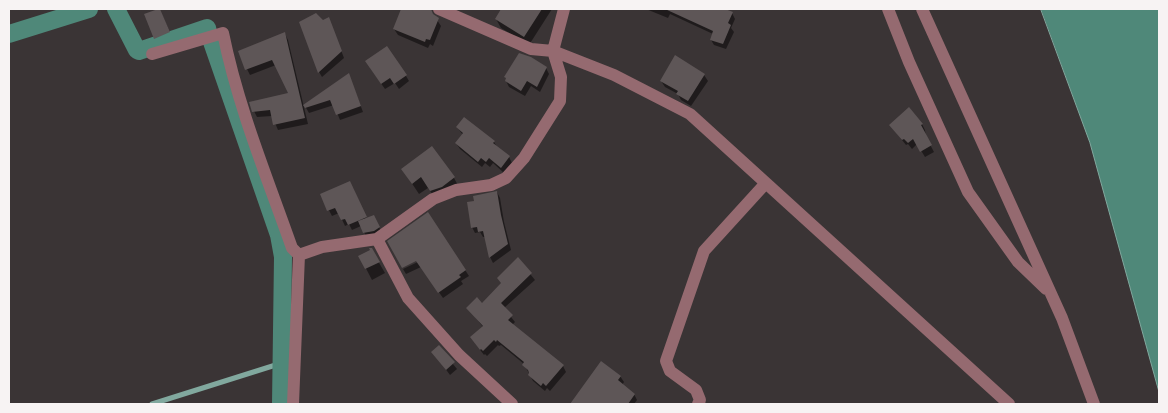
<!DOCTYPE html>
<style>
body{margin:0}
#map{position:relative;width:1168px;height:413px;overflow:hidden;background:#3a3435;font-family:Jost,sans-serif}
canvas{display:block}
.frame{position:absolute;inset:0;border:10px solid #f7f3f3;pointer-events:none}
</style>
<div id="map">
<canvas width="1168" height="413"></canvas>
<div class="frame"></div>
</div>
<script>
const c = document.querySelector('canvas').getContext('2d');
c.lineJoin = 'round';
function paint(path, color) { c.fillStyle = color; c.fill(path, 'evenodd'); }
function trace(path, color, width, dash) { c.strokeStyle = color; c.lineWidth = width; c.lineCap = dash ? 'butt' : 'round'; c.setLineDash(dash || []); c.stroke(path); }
const water = new Path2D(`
 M 1041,9 L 1159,9 L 1159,392 L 1090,143 Z`);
const shadow = new Path2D(`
 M 402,9 L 409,9 L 437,20 L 441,26 L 433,46 L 430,44 L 428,48 L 398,35 L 394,29 Z
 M 503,9 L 552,9 L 529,45 L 501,28 L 496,19 Z
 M 646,9 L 722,9 L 732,13 L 735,19 L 731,28 L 734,32 L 726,49 L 714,45 L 711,40 L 713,34 L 670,14 L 668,18 Z
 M 160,10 L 173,39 L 159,44 L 146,15 Z
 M 329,19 L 344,58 L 322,77 L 319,72 L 323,22 Z
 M 285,34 L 288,40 L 308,124 L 278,130 L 272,116 L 257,117 L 254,111 L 290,94 L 276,65 L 250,75 L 247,69 Z
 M 370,68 L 406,76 L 409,81 L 399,89 L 395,83 L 385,89 Z
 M 546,68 L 549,74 L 540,92 L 531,86 L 525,96 L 509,87 L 506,81 Z
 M 349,75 L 363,112 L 340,120 L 334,105 L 309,113 L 305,106 Z
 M 704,75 L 708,81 L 691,106 L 681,100 L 678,94 L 665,87 L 661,81 Z
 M 464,118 L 494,142 L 497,147 L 509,157 L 512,163 L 504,173 L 493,163 L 490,167 L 485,163 L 482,167 L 460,149 L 456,143 L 463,135 L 457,127 Z
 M 922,124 L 925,130 L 926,137 L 934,152 L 925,157 L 917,144 L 912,149 L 908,144 L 906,145 L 890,125 Z
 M 403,170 L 454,178 L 460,189 L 438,202 L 428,188 L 419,194 Z
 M 353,188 L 367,219 L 377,222 L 382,234 L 367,238 L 361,226 L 352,230 L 349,224 L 345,226 L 339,213 L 332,216 L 321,195 Z
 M 497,192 L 500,198 L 504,222 L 511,250 L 493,263 L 490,257 L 485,237 L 483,237 L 480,232 L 475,233 L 472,227 Z
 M 428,214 L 469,276 L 461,281 L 463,284 L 443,298 L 421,267 L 406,274 L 403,269 L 422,260 Z
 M 360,257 L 378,261 L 385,273 L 372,280 Z
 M 518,259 L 535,280 L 504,308 L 515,322 L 512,325 L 563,366 L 566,372 L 550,391 L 547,388 L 545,391 L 533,381 L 524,364 L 501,345 L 499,346 L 498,345 L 487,356 L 485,354 L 484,355 L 475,343 L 483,327 L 468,308 L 482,305 L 502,284 Z
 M 439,347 L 457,369 L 450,375 L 433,352 Z
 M 602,363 L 620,376 L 624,382 L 622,385 L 634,394 L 637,400 L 634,404 L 572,404 Z`);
const stream = new Path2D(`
 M 152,404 L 282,363`);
const canal = new Path2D(`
 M 116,9 L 137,50 L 139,51 L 207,28 L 208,32
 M 9,34 L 89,9
 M 211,39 L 279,235 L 283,257 L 281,404`);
const building = new Path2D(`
 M 158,9 L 160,9 L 170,32 L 154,39 L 144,14 Z
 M 401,9 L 431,9 L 433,14 L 439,18 L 430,40 L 426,39 L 425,42 L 393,29 Z
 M 501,9 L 542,9 L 524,37 L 495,19 Z
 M 665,9 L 725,9 L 733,12 L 728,23 L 731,25 L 723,44 L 710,40 L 713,31 Z
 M 316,13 L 323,20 L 329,17 L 342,51 L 318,73 L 299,22 Z
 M 285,32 L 305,118 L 273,125 L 270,110 L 252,112 L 249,102 L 288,93 L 272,60 L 245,70 L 238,51 Z
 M 387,46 L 407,75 L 394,84 L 390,78 L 381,84 L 365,61 Z
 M 519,53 L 531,57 L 547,67 L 537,87 L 527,81 L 521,91 L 505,81 L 506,78 L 504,77 Z
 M 675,55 L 705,74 L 688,101 L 676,94 L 678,91 L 660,81 Z
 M 349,73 L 361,106 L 336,115 L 330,100 L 305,108 L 303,105 Z
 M 909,107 L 923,124 L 921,125 L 932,145 L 920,152 L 913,139 L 908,143 L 904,139 L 902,140 L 889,125 Z
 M 464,117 L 495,141 L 493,143 L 510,156 L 501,168 L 489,158 L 486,162 L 481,158 L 478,162 L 455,143 L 463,133 L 456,127 Z
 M 432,146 L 455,177 L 442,187 L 430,191 L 421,177 L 412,184 L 401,169 Z
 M 350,181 L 367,217 L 348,225 L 345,219 L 341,220 L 335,208 L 327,211 L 320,194 Z
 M 497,191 L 501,215 L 508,244 L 489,258 L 483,231 L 478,232 L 477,227 L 471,228 L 467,202 L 474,201 L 473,196 Z
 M 428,212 L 466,270 L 459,275 L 461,277 L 438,293 L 416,261 L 402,268 L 387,241 Z
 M 374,215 L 380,227 L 374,231 L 363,233 L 358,221 Z
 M 369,248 L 372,248 L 380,262 L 365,269 L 358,256 L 370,250 Z
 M 518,257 L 532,273 L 501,303 L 513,315 L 508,320 L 564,365 L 546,386 L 543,383 L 541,386 L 528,375 L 529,373 L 528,370 L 522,365 L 524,362 L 497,340 L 496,342 L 494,340 L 483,351 L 481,349 L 480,350 L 470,337 L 483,326 L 466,308 L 477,297 L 482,303 L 501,283 L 497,278 Z
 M 439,345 L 455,362 L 446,370 L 431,352 Z
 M 601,361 L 621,376 L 618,380 L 635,394 L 628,404 L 570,404 Z`);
const street = new Path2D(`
 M 439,9 L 531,49 L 553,51 L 614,75 L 690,114 L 1009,404
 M 888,9 L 909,62 L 968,192 L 1018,262 L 1046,289
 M 922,9 L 1062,318 L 1094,404
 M 152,54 L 223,33 C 238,107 267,177 292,248 L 299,255 L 293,404
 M 377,239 L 408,298 L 459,355 L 512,404
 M 299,255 L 322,247 L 377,239 L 433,199 L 456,190 L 491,185 L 506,178 L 524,158 L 560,101 L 561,77 L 553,51 L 564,9
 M 698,404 L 700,400 L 696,390 L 670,371 L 666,361 L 704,251 L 765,184`);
paint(water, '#4f8879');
trace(water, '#81a89e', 1);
paint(shadow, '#0007');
trace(stream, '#81a89e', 5);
trace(canal, '#4f8879', 18);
paint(building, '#5e5657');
trace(street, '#956a70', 12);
</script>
